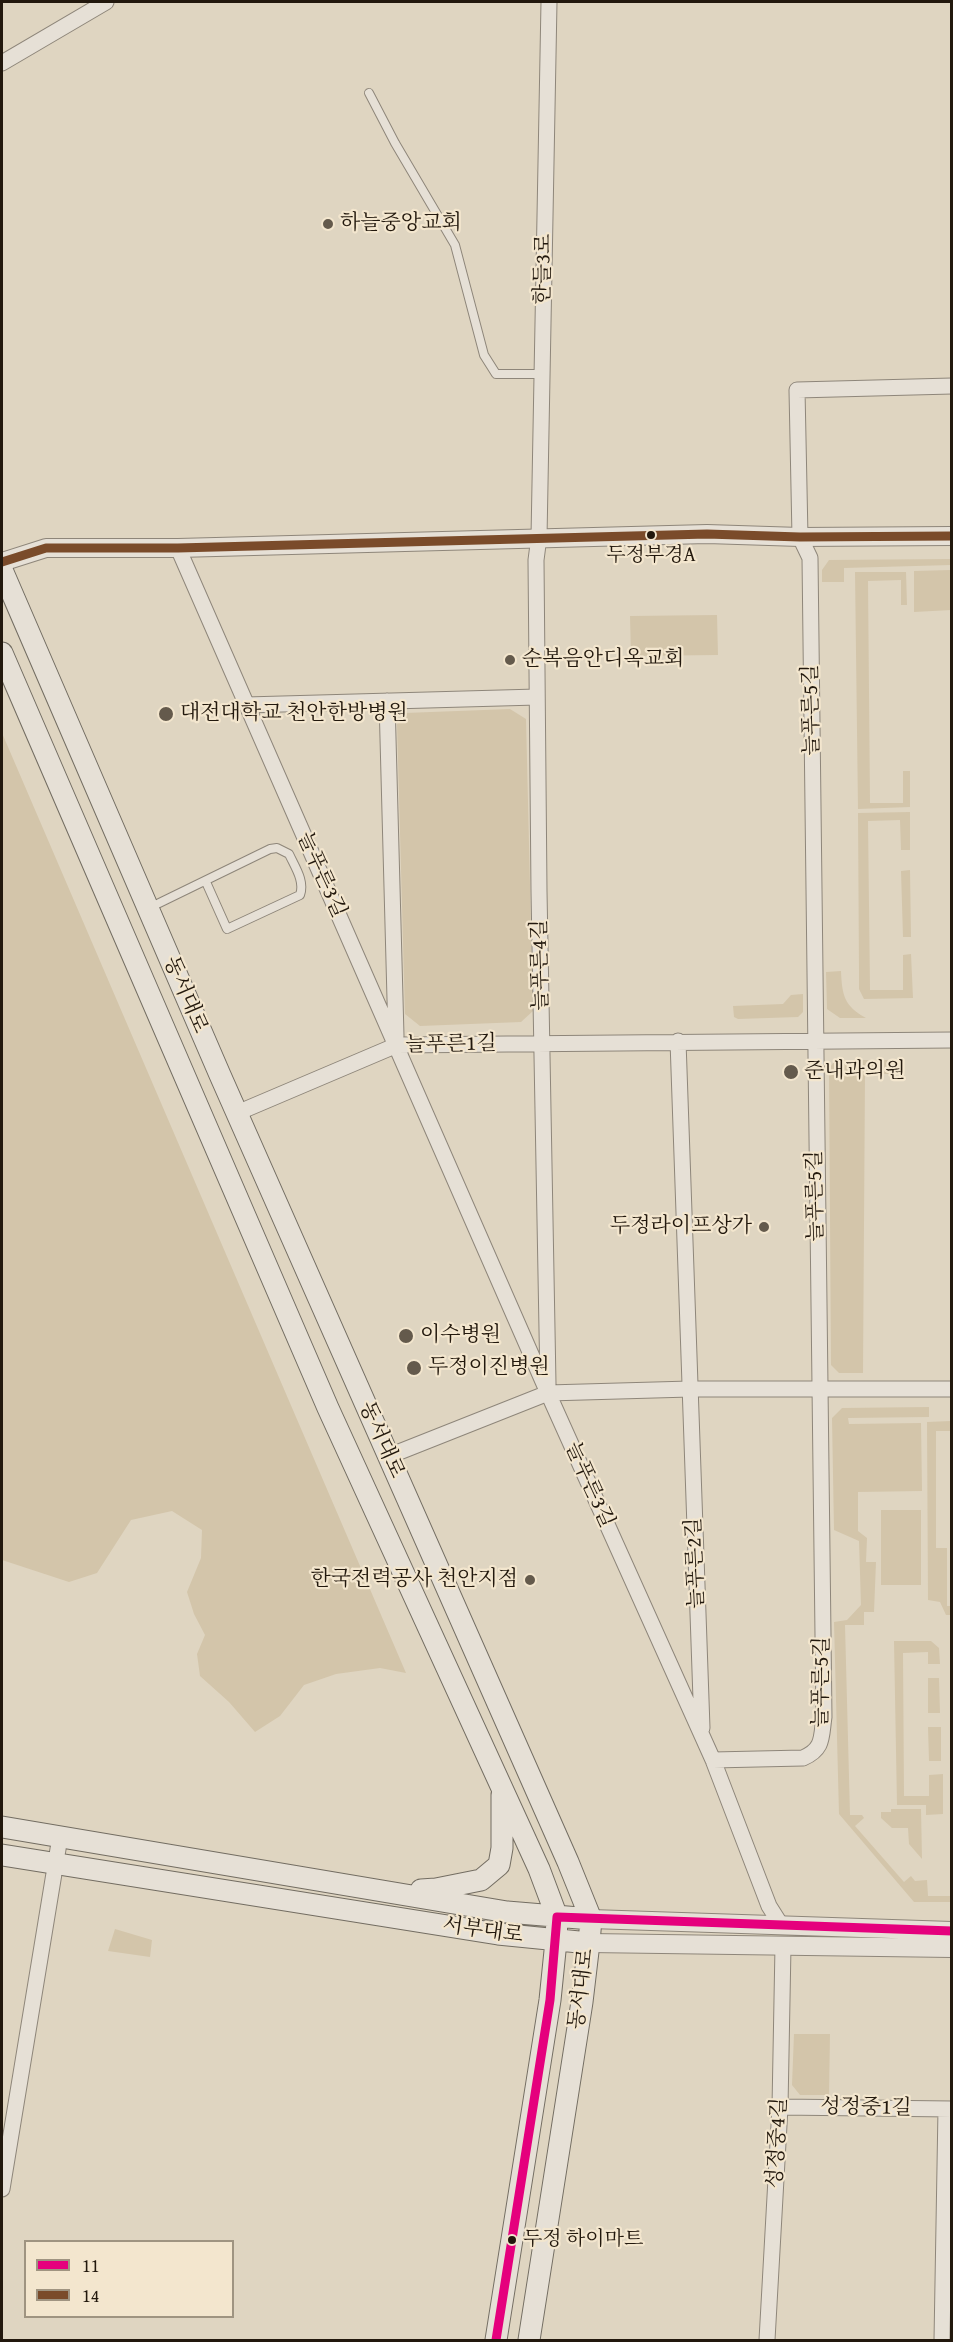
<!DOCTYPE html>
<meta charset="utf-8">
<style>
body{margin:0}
#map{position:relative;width:953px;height:2342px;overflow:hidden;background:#dfd5c1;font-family:"Gentium Book Plus",serif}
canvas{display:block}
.frame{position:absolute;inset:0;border:3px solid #22180d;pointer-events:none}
.legend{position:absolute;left:24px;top:2240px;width:210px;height:78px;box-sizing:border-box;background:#f3e6ce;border:2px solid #9f9481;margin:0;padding:8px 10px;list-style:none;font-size:18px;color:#22180d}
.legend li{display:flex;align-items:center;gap:12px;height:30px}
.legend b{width:30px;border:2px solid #9f9481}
</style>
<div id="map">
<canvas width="953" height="2342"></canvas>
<div class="frame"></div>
<ul class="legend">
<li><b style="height:8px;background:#e5007d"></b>11</li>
<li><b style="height:8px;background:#7a4b2a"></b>14</li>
</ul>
</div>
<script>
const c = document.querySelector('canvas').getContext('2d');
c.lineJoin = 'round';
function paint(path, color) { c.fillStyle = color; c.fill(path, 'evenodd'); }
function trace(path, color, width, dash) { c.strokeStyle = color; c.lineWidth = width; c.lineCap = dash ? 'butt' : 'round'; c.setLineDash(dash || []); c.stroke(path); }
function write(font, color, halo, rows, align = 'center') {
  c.font = font + ' "Gentium Book Plus","Noto Serif KR",serif'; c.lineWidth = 4.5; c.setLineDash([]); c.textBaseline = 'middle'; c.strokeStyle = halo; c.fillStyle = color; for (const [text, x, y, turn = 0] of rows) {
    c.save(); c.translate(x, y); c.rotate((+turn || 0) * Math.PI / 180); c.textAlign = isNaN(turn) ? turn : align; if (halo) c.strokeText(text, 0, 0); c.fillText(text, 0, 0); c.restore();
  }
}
const green = new Path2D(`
 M 951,559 L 951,565 L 844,568 L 844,582 L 822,582 L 822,570 L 829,560 Z
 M 951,570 L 951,610 L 914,612 L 914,571 Z
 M 855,572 L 906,572 L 907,605 L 901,605 L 901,580 L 868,581 L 870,803 L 903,803 L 903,771 L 910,771 L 910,807 L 858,809 Z
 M 717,615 L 718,655 L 631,656 L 630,616 Z
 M 510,709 L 526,719 L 533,1011 L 521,1022 L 420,1026 L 405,1014 L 397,724 L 405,713 Z
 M 2,733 L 406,1673 L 380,1668 L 336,1674 L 304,1685 L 280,1716 L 255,1732 L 229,1702 L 200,1676 L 197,1654 L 205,1635 L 194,1614 L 187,1592 L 201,1558 L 202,1530 L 172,1511 L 131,1520 L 97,1573 L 69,1582 L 2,1560 Z
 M 910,812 L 910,850 L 901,850 L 900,820 L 868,821 L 870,990 L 903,990 L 903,955 L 911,954 L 913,998 L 864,999 L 859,989 L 859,971 L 858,813 Z
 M 910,870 L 911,937 L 903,937 L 901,871 Z
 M 841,971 C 842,995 844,1006 866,1018 L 840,1018 L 827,1009 L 826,972 Z
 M 803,994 L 803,1012 L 798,1017 L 738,1019 L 734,1017 L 733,1006 L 783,1004 L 791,995 Z
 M 835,1060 L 899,1060 L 899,1074 L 865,1074 L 863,1373 L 839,1373 L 831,1365 L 829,1069 Z
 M 929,1407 L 929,1417 L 848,1418 L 849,1424 L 921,1423 L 922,1491 L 858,1492 L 858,1531 L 867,1538 L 866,1562 L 876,1562 L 874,1612 L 864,1612 L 864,1625 L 845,1625 L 850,1815 L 862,1815 L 864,1818 L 855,1826 L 904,1882 L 911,1876 L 915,1881 L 927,1880 L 928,1896 L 951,1896 L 951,1902 L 914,1902 L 839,1814 L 834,1622 L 847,1620 L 861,1605 L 859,1541 L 834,1530 L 832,1418 L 842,1408 Z
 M 951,1421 L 951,1431 L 936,1431 L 936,1548 L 947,1548 L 947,1606 L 951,1606 L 952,1615 L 946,1615 L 940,1602 L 928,1600 L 927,1422 Z
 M 881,1510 L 921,1510 L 921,1585 L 881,1585 Z
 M 894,1641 L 931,1641 L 939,1648 L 940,1664 L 928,1664 L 928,1652 L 903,1653 L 904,1796 L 929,1796 L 929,1775 L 943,1774 L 943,1814 L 926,1815 L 926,1805 L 897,1805 Z
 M 928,1678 L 939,1678 L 940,1713 L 928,1713 Z
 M 928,1727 L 941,1727 L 941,1761 L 929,1761 Z
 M 891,1809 L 921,1809 L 922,1859 L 909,1844 L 908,1828 L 892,1828 L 881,1818 L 881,1812 L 891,1812 Z
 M 115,1929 L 152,1940 L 150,1957 L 108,1951 Z
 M 794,2034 L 830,2034 L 829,2095 L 800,2095 L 792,2085 Z`);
const service = new Path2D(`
 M 369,93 L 395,143 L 455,245 L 484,355 L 496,374 L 541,374
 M 149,908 L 270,849 L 277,848 L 289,854 C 295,867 305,881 300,895 L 227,929 L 206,882`);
const minor = new Path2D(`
 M 2,63 L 106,2
 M 178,548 L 548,1393 L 713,1760 L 769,1906 L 781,1925
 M 387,701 L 396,1036
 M 246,705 L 537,697
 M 678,1041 L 702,1728
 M 237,1113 L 397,1045 L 952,1040
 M 548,1384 L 539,891 L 536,560 L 539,537 L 549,2
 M 389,1456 L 548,1393 L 690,1389 L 952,1389
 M 713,1760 L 803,1758 C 824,1749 821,1737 824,1717 L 810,558 L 800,537 L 797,390 L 952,386
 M 780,2107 L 952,2109
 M 2,2189 L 60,1837
 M 767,2340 L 780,2107 L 783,1946
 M 942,2340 L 946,2109`);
const tertiary = new Path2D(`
 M 2,562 L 46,548 L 178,548 L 707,534 L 800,537 L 952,536
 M 591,1919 L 952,1931
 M 589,1943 L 952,1948`);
const secondary = new Path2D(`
 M 2,570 L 220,1075 L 568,1862 L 591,1919 L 589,1943 L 582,2002 L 529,2340
 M 2,653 L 328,1408 L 539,1869 L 557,1917 L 556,1941 L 550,2000 L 496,2340
 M 2,1827 L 507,1912 L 591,1919
 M 2,1855 L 498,1934 L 589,1943
 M 421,1890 L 436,1889 L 481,1880 L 499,1865 L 502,1848 L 502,1795`);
const bus1 = new Path2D(`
 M 496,2340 L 550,2000 L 557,1917 L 952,1931`);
const bus2 = new Path2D(`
 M 2,562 L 46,548 L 178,548 L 707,534 L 800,537 L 952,536`);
const markers = [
 [328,224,6,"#645a4c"],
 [651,535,5,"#22180d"],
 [510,660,6,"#645a4c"],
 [166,714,8,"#645a4c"],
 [791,1072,8,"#645a4c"],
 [764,1227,6,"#645a4c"],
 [406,1336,8,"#645a4c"],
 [414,1368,8,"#645a4c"],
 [530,1580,6,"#645a4c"],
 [512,2240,5,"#22180d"]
];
const busNames = [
 ["두정부경A",651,556],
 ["두정 하이마트",523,2240,"left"]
];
const poiNames = [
 ["하늘중앙교회",340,224],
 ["순복음안디옥교회",522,660],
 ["대전대학교 천안한방병원",180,714],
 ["준내과의원",804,1072],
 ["두정라이프상가",752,1227,"right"],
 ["이수병원",420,1336],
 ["두정이진병원",428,1368],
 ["한국전력공사 천안지점",518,1580,"right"]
];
const streetNames = [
 ["한들3로",544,269,-89],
 ["늘푸른5길",812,710,-91],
 ["늘푸른3길",321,875,66],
 ["늘푸른4길",541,965,-91],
 ["동서대로",185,995,67],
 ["늘푸른1길",451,1045,-1],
 ["늘푸른5길",816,1196,-91],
 ["동서대로",381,1440,66],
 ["늘푸른3길",589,1485,66],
 ["늘푸른2길",696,1563,-92],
 ["늘푸른5길",822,1682,-89],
 ["서부대로",483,1931,8],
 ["동서대로",582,1989,-83],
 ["성정중1길",866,2108,1],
 ["성정중4길",778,2143,-87]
];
paint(green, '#d3c5aa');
trace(service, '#8e867a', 10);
trace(minor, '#8e867a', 17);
trace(tertiary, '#8e867a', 20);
trace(secondary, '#736d62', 23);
trace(service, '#e6e0d6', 8);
trace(minor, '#e6e0d6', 15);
trace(tertiary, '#e6e0d6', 18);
trace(secondary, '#e6e0d6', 21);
trace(bus1, '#e5007d', 9);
trace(bus2, '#7a4b2a', 9);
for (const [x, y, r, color] of markers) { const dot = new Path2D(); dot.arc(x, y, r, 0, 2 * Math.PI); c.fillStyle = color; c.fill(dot); trace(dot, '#f3e6ce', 2); }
write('20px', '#22180d', '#f3e6ce', busNames);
write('21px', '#22180d', '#f3e6ce', poiNames, 'left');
write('21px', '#22180d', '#f3e6ce', streetNames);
</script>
